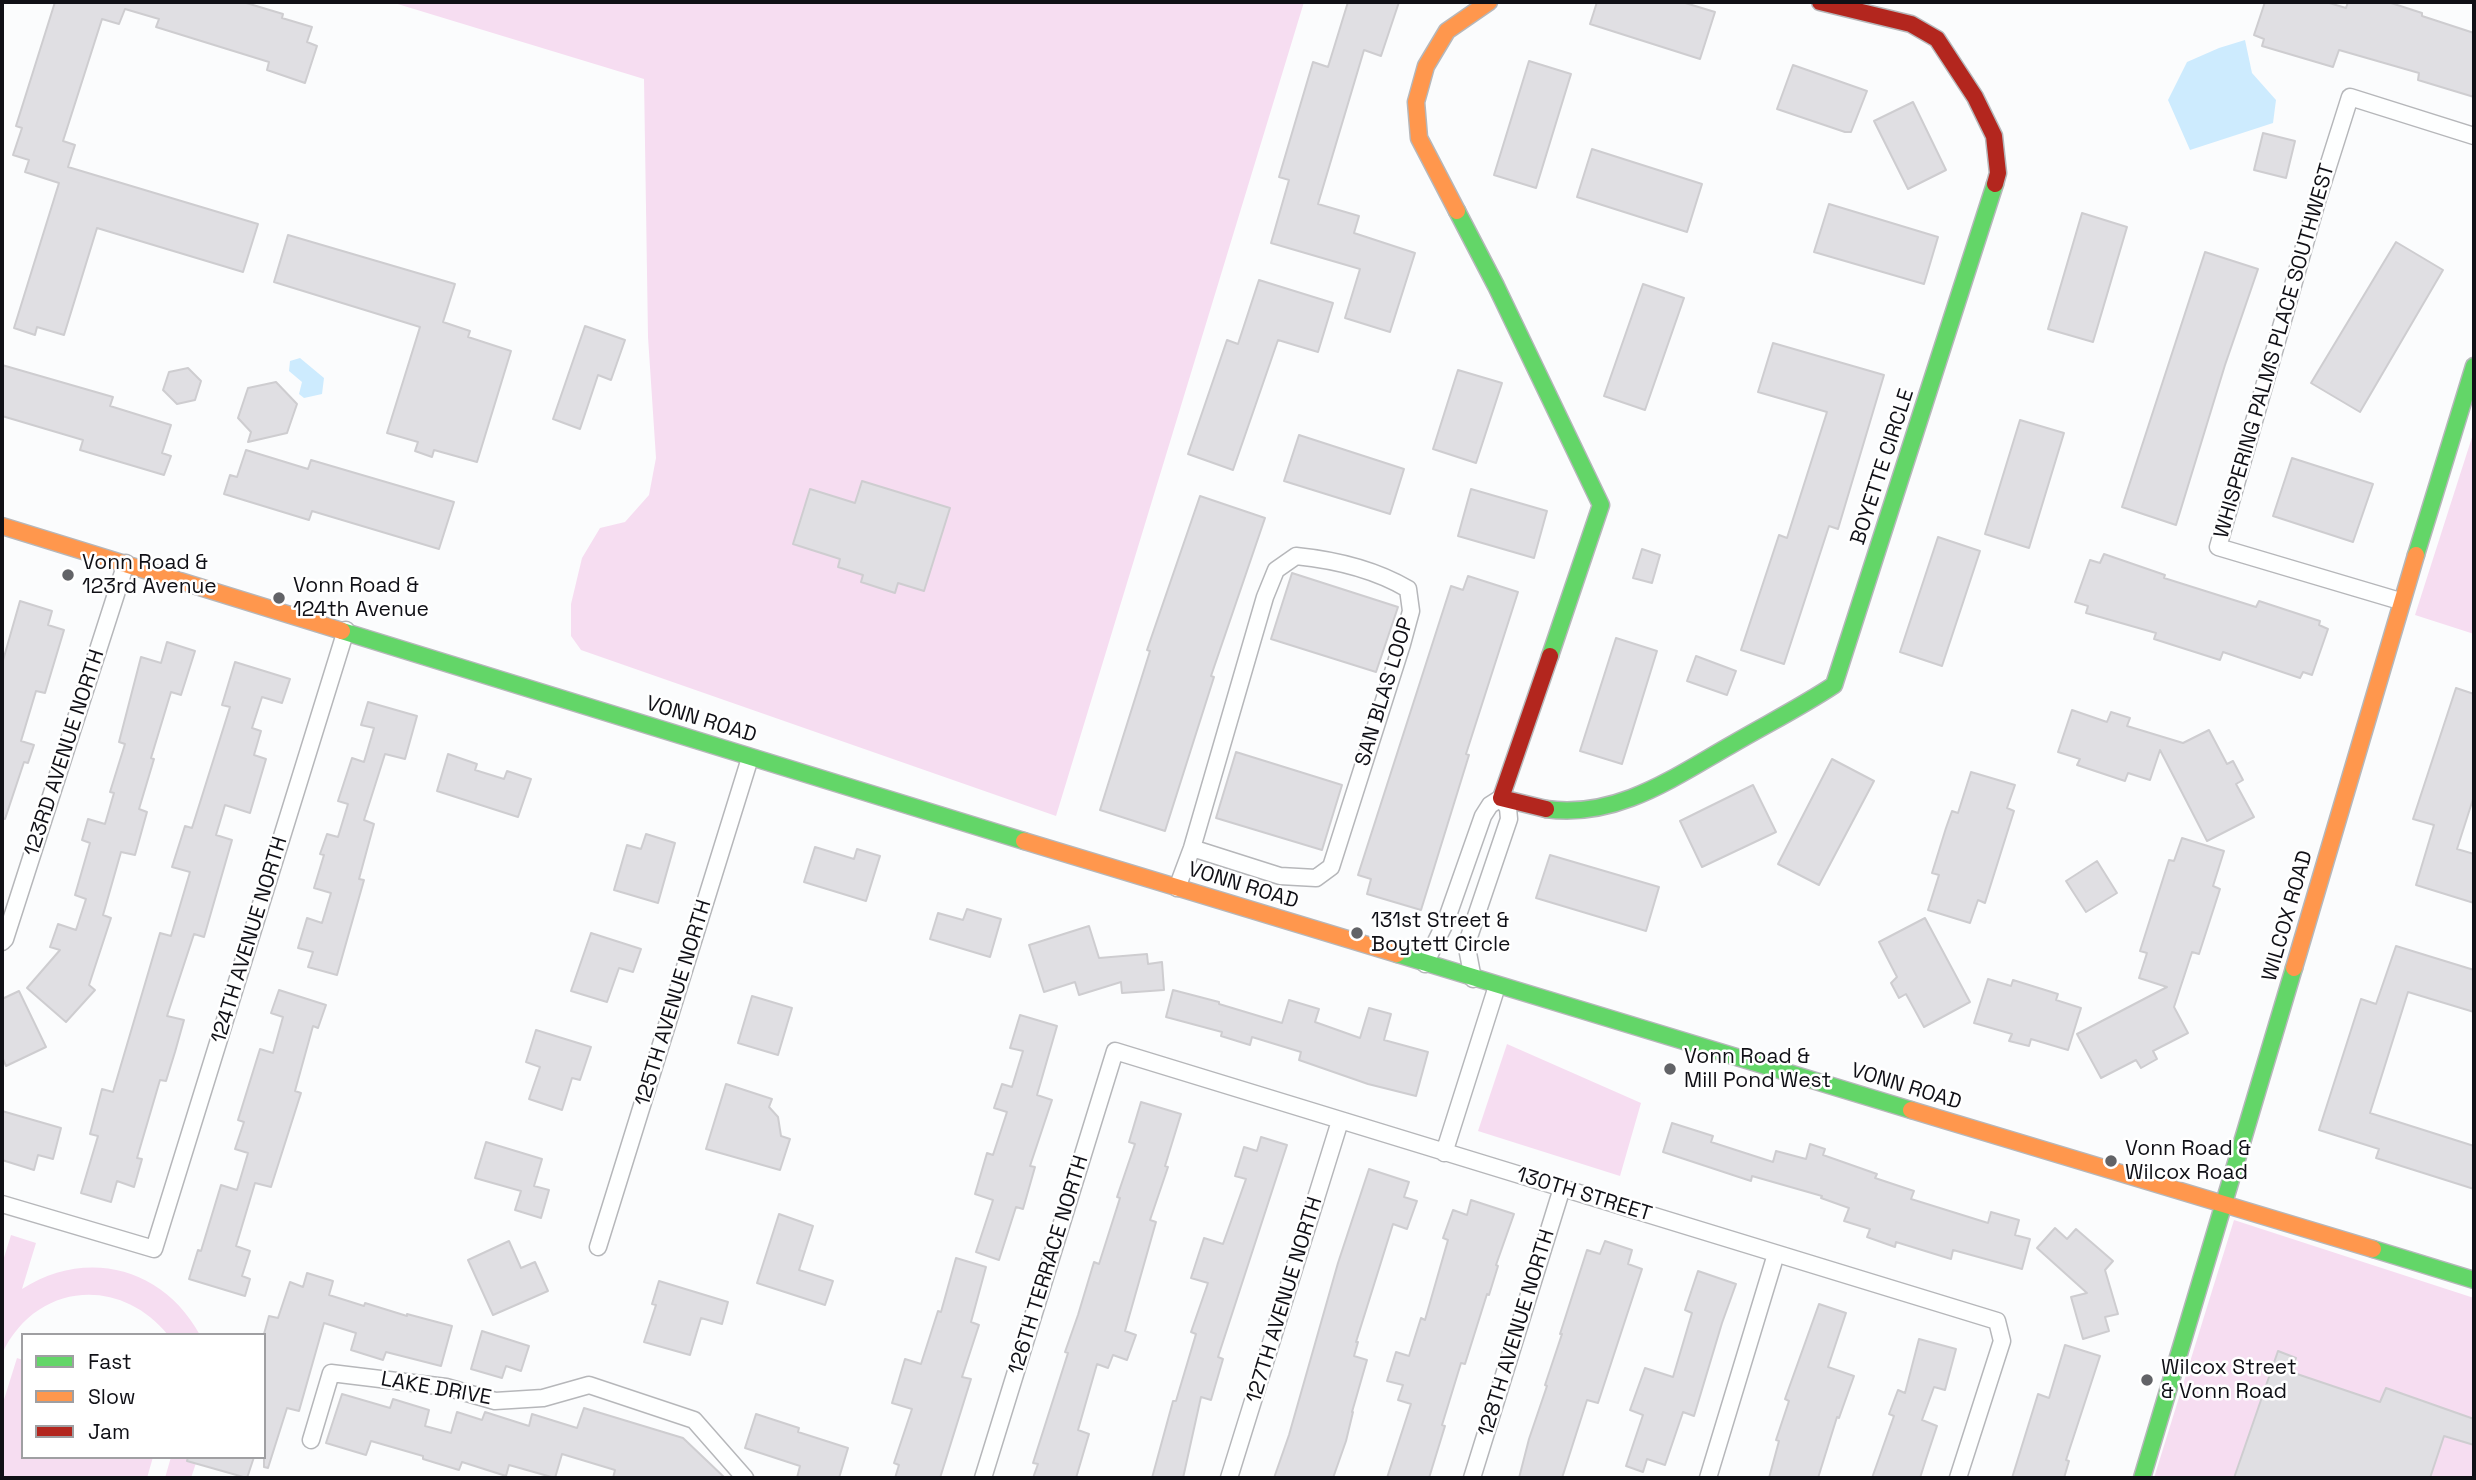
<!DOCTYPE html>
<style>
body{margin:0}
#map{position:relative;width:2476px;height:1480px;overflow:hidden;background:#fbfcfd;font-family:"Space Grotesk",sans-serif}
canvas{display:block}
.frame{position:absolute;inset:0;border:4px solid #101016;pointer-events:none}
.legend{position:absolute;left:21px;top:1333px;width:245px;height:126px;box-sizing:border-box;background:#fff;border:2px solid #9f9fa2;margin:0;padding:9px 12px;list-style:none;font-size:21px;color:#101016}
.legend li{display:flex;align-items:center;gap:14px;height:35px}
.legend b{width:35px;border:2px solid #9f9fa2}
</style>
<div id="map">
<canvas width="2476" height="1480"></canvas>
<div class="frame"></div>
<ul class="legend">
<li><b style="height:9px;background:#63d668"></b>Fast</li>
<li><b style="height:9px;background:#ff974d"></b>Slow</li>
<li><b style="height:9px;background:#b3261e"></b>Jam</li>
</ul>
</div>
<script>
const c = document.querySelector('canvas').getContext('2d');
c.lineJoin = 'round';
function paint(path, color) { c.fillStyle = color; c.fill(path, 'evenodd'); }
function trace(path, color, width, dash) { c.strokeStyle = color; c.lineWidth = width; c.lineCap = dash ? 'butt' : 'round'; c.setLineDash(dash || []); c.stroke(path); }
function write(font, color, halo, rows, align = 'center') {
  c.font = font + ' "Space Grotesk",sans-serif'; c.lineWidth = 5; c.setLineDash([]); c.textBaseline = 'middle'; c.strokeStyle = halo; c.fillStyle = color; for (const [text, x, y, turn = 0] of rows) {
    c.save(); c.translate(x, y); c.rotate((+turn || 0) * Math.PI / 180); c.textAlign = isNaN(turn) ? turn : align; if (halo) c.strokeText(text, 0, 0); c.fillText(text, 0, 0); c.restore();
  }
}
const green = new Path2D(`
 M 391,2 L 1304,2 L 1056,816 L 581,650 L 571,636 L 571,604 L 582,558 L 600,528 L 625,522 L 649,495 L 656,458 L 648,337 L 644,79 Z
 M 2474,431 L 2474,634 L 2415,615 Z
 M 1507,1044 L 1641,1103 L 1620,1176 L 1478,1131 Z
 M 2234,1220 L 2474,1298 L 2474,1478 L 2154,1478 Z
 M 11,1235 L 36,1243 L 22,1289 C 86,1248 163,1267 200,1335 L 168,1335 C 119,1275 35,1283 2,1354 L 2,1264 Z
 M 17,1358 L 23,1360 L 23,1457 L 153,1457 L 147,1478 L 2,1478 L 2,1406 Z
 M 171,1457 L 198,1457 L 191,1478 L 165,1478 Z`);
const water = new Path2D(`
 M 2245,40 L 2252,73 L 2276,100 L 2273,123 L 2190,150 L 2168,100 L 2187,62 L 2219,48 Z
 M 300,358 L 324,378 L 322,394 L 304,398 L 299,394 L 302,382 L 289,371 L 290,361 Z`);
const building = new Path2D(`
 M 55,2 L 243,2 L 283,14 L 282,18 L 312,27 L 307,42 L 317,46 L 305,83 L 267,70 L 269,62 L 156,27 L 159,19 L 125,9 L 119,24 L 102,19 L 63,141 L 75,145 L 68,167 L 258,224 L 243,272 L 97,228 L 64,335 L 37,327 L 35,335 L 14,328 L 59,183 L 25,172 L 29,160 L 13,155 L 22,128 L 16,126 Z
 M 1348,2 L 1399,2 L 1381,56 L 1364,50 L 1318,204 L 1359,216 L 1354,233 L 1415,253 L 1390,332 L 1345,318 L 1360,269 L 1271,243 L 1289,180 L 1279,177 L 1313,62 L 1328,67 Z
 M 1597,2 L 1682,2 L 1715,12 L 1700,59 L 1590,24 Z
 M 2265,2 L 2326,2 L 2346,8 L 2348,2 L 2388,2 L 2422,13 L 2422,16 L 2474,33 L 2474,97 L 2418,80 L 2419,73 L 2339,50 L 2333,67 L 2262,46 L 2264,39 L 2254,35 Z
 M 1529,61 L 1571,74 L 1536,188 L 1494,175 Z
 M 1793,65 L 1867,91 L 1851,132 L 1845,132 L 1777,109 Z
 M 1913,102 L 1946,170 L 1908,189 L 1874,121 Z
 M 2263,133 L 2295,141 L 2286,178 L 2254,170 Z
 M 1592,149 L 1702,184 L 1687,232 L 1577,197 Z
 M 1829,204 L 1938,237 L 1924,284 L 1814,252 Z
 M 2082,213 L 2127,227 L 2093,342 L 2048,329 Z
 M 288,235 L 455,284 L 443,322 L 470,331 L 468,337 L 511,351 L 477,462 L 434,450 L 432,457 L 415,451 L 418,442 L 387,433 L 420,327 L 274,282 Z
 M 2396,242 L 2443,270 L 2360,412 L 2311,383 Z
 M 2205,252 L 2258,269 L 2225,365 L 2176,525 L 2122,507 Z
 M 1259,280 L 1333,303 L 1318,352 L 1278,340 L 1233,470 L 1188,454 L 1227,340 L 1238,344 Z
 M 1643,284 L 1684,298 L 1645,410 L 1604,396 Z
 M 585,326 L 625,340 L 611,380 L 598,375 L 580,429 L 553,419 Z
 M 1773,343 L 1884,375 L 1838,529 L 1829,526 L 1784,664 L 1741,650 L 1779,535 L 1787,538 L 1827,412 L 1758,392 Z
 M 2,365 L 113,397 L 110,406 L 171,425 L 162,453 L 171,456 L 164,475 L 80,450 L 83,440 L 2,416 Z
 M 188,368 L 201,381 L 195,400 L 177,404 L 163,390 L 169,372 Z
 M 1458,370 L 1502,383 L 1476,463 L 1433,449 Z
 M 276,382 L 297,404 L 287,433 L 248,442 L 251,432 L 238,418 L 248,388 Z
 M 2020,420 L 2064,433 L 2029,548 L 1985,534 Z
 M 1299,435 L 1404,469 L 1390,514 L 1284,481 Z
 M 246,450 L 308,469 L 311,460 L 454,502 L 439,549 L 312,511 L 309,520 L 224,494 L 230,475 L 237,477 Z
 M 2292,458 L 2373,484 L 2353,542 L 2273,516 Z
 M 862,481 L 950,508 L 924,591 L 898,583 L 895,593 L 861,582 L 863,575 L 838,567 L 840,559 L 793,544 L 810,489 L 855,503 Z
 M 1471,489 L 1547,511 L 1534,558 L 1458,536 Z
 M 1200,496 L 1265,518 L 1211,676 L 1214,677 L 1165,831 L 1100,810 L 1150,651 L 1147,650 Z
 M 1938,537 L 1980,551 L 1942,666 L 1900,652 Z
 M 1642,549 L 1660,555 L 1652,583 L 1633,578 Z
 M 2104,554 L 2165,575 L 2164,578 L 2256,607 L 2259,601 L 2320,621 L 2319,625 L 2328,629 L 2312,675 L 2303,672 L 2300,678 L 2223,652 L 2220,660 L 2154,639 L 2156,633 L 2086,613 L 2088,606 L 2075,602 L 2090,560 L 2100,563 Z
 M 1292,573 L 1398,607 L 1376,672 L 1271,639 Z
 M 1468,576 L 1518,592 L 1466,754 L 1469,755 L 1421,910 L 1367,894 L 1371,879 L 1358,875 L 1451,586 L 1463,590 Z
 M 20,601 L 52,611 L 48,625 L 64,630 L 45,693 L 36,691 L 21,741 L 34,745 L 28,763 L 24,762 L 5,819 L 2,818 L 2,664 Z
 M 1616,638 L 1657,651 L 1622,764 L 1580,751 Z
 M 167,642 L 195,651 L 181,695 L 171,692 L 151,758 L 154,759 L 139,809 L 147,812 L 135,855 L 121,852 L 103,915 L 111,918 L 89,985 L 95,990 L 66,1022 L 27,988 L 60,950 L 50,947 L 58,924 L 76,930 L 86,899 L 75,895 L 90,843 L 82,840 L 88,819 L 105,824 L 114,793 L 110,792 L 125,744 L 119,742 L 141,657 L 161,663 Z
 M 1696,656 L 1736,671 L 1727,695 L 1687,681 Z
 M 235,662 L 290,679 L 282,703 L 262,697 L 252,728 L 261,731 L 254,755 L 266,759 L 250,813 L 225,805 L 216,835 L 232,840 L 204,937 L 194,934 L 167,1016 L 184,1020 L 175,1052 L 166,1081 L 160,1080 L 137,1158 L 142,1159 L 134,1187 L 117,1181 L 111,1202 L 81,1193 L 98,1136 L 90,1134 L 102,1089 L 113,1092 L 160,933 L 171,936 L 190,872 L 172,867 L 185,826 L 192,828 L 230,707 L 222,705 Z
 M 2456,688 L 2474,694 L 2474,796 L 2457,849 L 2474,854 L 2474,903 L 2416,885 L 2434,825 L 2413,819 Z
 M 368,702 L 417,716 L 405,759 L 385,754 L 364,820 L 374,824 L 359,879 L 364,880 L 337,975 L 308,967 L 313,952 L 298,948 L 307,918 L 322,923 L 331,893 L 314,888 L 324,855 L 320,854 L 327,834 L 338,837 L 348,804 L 338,801 L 352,758 L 364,762 L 374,728 L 361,725 Z
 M 2072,710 L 2107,722 L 2111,712 L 2130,718 L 2127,726 L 2183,743 L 2209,730 L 2227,764 L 2233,761 L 2243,780 L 2236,784 L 2254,817 L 2207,841 L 2160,750 L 2150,780 L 2128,773 L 2125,781 L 2077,765 L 2080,759 L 2058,752 Z
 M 1236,752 L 1342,785 L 1322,850 L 1216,818 Z
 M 448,754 L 477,764 L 475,770 L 504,779 L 507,771 L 531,779 L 518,817 L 437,791 Z
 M 1832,759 L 1874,781 L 1819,885 L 1778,864 Z
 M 1971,772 L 2015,785 L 2007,808 L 2014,811 L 1985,903 L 1978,900 L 1970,923 L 1928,910 L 1939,875 L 1932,873 L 1946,828 L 1952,811 L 1958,813 Z
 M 1753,785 L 1776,832 L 1702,867 L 1680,821 Z
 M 646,834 L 675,843 L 658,903 L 614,890 L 627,845 L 641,849 Z
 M 2182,838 L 2224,851 L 2213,886 L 2220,889 L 2199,954 L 2192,952 L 2174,1007 L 2188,1033 L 2153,1051 L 2157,1059 L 2141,1068 L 2136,1060 L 2101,1078 L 2077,1034 L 2167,987 L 2139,978 L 2147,953 L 2140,951 L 2169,860 L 2174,861 Z
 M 815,847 L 854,859 L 857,849 L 880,856 L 866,901 L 804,882 Z
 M 1550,855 L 1659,887 L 1646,931 L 1536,898 Z
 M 2097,861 L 2117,893 L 2086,912 L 2066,881 Z
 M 967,909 L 1001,919 L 990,957 L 930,939 L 938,913 L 963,920 Z
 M 1925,918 L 1970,1002 L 1924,1027 L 1906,994 L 1899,998 L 1891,983 L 1897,977 L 1879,942 Z
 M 1089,926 L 1099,958 L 1147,954 L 1148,964 L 1162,962 L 1164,990 L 1122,993 L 1121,982 L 1079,995 L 1075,982 L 1044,992 L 1029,945 Z
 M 591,933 L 641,949 L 633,972 L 619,968 L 607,1002 L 571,991 Z
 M 2396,946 L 2474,970 L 2474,1012 L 2408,992 L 2370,1113 L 2474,1146 L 2474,1189 L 2376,1158 L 2379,1149 L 2319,1130 L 2361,999 L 2376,1004 Z
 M 1988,979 L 2011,986 L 2013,980 L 2058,994 L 2056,1000 L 2081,1008 L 2068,1050 L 2031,1039 L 2029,1046 L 2009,1041 L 2012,1034 L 1974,1023 Z
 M 279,990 L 326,1005 L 318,1028 L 313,1026 L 295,1091 L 301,1093 L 271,1187 L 255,1183 L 236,1246 L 250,1251 L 242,1276 L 250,1279 L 245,1296 L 189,1279 L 198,1250 L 201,1251 L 221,1185 L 237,1190 L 248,1153 L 235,1149 L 244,1122 L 238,1120 L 260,1049 L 273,1053 L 283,1017 L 271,1013 Z
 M 1173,990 L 1219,1002 L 1219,1004 L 1282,1023 L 1289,1000 L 1319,1009 L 1315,1022 L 1360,1038 L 1369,1008 L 1391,1014 L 1384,1040 L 1428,1052 L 1416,1096 L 1368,1084 L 1299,1060 L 1301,1052 L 1252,1037 L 1250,1045 L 1221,1036 L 1222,1032 L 1166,1017 Z
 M 19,991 L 46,1047 L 6,1066 L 2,1057 L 2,999 Z
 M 752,996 L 792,1008 L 778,1055 L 738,1043 Z
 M 1020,1015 L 1057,1026 L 1037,1095 L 1052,1100 L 1030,1166 L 1035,1167 L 1023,1209 L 1016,1207 L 999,1260 L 976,1252 L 993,1200 L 975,1194 L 987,1153 L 993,1155 L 1007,1112 L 994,1108 L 1002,1084 L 1012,1087 L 1023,1051 L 1010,1048 Z
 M 536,1030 L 591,1047 L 580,1080 L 572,1078 L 562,1110 L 529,1099 L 540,1067 L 526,1062 Z
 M 726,1084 L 772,1099 L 769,1107 L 778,1117 L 781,1136 L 790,1139 L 780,1170 L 706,1149 Z
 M 1141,1102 L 1181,1114 L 1165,1166 L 1168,1167 L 1150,1220 L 1156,1222 L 1125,1331 L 1136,1335 L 1127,1360 L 1113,1355 L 1108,1368 L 1097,1364 L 1078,1430 L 1089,1434 L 1076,1478 L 1033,1478 L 1038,1464 L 1033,1463 L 1068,1353 L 1065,1352 L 1078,1315 L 1094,1262 L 1099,1264 L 1120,1198 L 1117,1197 L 1135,1144 L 1129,1142 Z
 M 2,1111 L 61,1128 L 53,1159 L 38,1155 L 34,1170 L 2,1160 Z
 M 1672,1123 L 1713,1136 L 1711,1142 L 1773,1162 L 1776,1151 L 1806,1159 L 1810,1144 L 1825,1149 L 1823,1155 L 1877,1174 L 1875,1178 L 1914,1191 L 1911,1199 L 1988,1223 L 1991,1212 L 2019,1220 L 2015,1235 L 2030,1239 L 2022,1269 L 1953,1250 L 1951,1259 L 1896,1242 L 1895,1247 L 1867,1237 L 1870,1229 L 1844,1221 L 1849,1208 L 1821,1198 L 1822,1196 L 1752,1176 L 1751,1181 L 1663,1152 Z
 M 1261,1137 L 1287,1145 L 1218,1357 L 1223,1359 L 1211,1400 L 1201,1397 L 1183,1478 L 1152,1478 L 1173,1401 L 1176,1401 L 1196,1334 L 1191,1332 L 1208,1283 L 1191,1278 L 1204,1238 L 1223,1244 L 1246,1179 L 1235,1176 L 1244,1147 L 1257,1151 Z
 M 486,1142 L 542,1159 L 534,1186 L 549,1190 L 541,1218 L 515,1210 L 521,1191 L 475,1178 Z
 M 1369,1169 L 1409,1182 L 1404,1197 L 1417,1201 L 1407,1229 L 1393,1224 L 1356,1342 L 1358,1342 L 1354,1356 L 1367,1360 L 1352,1412 L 1353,1412 L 1346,1441 L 1333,1478 L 1274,1478 L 1289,1435 L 1338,1263 Z
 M 1471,1200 L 1514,1214 L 1496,1265 L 1498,1266 L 1489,1295 L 1487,1294 L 1465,1364 L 1461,1363 L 1442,1425 L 1445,1426 L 1429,1478 L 1387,1478 L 1411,1404 L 1398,1400 L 1403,1385 L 1387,1381 L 1396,1352 L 1409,1356 L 1421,1318 L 1425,1320 L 1448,1240 L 1443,1238 L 1453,1210 L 1467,1215 Z
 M 779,1214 L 813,1226 L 799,1270 L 833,1281 L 825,1305 L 757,1283 Z
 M 2055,1228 L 2067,1239 L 2076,1229 L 2113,1261 L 2105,1270 L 2118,1314 L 2105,1317 L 2109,1331 L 2083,1339 L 2071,1297 L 2087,1293 L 2037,1248 Z
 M 509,1241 L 521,1268 L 535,1262 L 548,1291 L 493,1315 L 468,1260 Z
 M 1605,1241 L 1632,1250 L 1628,1264 L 1642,1269 L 1598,1403 L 1587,1400 L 1562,1478 L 1519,1478 L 1529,1439 L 1547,1386 L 1545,1385 L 1562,1334 L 1560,1334 L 1587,1250 L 1600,1254 Z
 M 956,1258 L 986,1267 L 971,1322 L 979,1325 L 962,1377 L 971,1379 L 940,1478 L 895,1478 L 899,1465 L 894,1463 L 912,1409 L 892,1403 L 905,1359 L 921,1364 L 938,1311 L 941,1312 Z
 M 1698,1271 L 1736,1284 L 1722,1323 L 1694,1416 L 1683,1412 L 1665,1465 L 1647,1459 L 1643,1472 L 1626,1466 L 1643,1415 L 1630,1410 L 1645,1368 L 1673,1377 L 1692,1313 L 1685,1310 Z
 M 307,1273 L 333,1281 L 329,1295 L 364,1306 L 365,1303 L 407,1316 L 407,1314 L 452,1326 L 441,1366 L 386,1352 L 383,1360 L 351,1350 L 356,1333 L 324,1323 L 299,1411 L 287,1408 L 268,1468 L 264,1467 L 264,1334 L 269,1316 L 278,1318 L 290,1282 L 303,1287 Z
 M 659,1281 L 728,1302 L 722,1324 L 701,1318 L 690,1355 L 644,1342 L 656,1305 L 652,1304 Z
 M 1819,1304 L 1846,1313 L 1828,1367 L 1854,1376 L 1839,1418 L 1837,1417 L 1818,1478 L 1769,1478 L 1779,1441 L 1776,1440 L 1789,1401 L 1785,1399 Z
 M 482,1331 L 529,1346 L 521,1371 L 506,1366 L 502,1378 L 471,1369 Z
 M 1919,1339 L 1956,1349 L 1945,1390 L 1934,1387 L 1922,1420 L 1937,1426 L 1926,1459 L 1920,1478 L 1872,1478 L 1894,1416 L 1889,1414 L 1898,1390 L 1905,1393 Z
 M 2065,1345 L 2100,1356 L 2066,1460 L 2069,1461 L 2064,1478 L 2012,1478 L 2038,1394 L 2049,1398 Z
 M 2278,1351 L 2296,1358 L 2291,1372 L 2380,1402 L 2386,1388 L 2474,1419 L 2474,1445 L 2444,1436 L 2430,1478 L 2234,1478 Z
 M 342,1394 L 390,1408 L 393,1399 L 429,1410 L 425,1426 L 451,1433 L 457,1412 L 482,1420 L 485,1412 L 529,1426 L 532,1414 L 577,1428 L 584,1408 L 683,1438 L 725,1478 L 613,1478 L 615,1470 L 562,1454 L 555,1478 L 509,1465 L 506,1476 L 462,1462 L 459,1470 L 423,1459 L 423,1456 L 371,1441 L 366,1455 L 326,1443 Z
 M 756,1414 L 799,1428 L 798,1432 L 848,1448 L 839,1478 L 797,1478 L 800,1466 L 745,1448 Z
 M 188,1457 L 254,1457 L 247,1478 L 187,1461 Z`);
const street = new Path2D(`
 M 2400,601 L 2218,547 L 2318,198 L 2350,97 L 2474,136
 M 1177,888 L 1192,848 L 1265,597 L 1276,570 L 1296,556 C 1335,560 1374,569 1408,589 L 1411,611 L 1402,644 L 1331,867 L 1316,878 L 1280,876 L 1192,848
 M 2,942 L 5,939 L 126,563
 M 1425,964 L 1446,921 L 1483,816 L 1490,805 L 1501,798 L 1508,808 L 1509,819 L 1469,937 L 1468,953 L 1473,979
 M 1444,1153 L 1497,986
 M 2,1204 L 154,1249 L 346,630
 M 598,1247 L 750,758
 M 311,1440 L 331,1373 L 446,1387 L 495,1401 L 543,1398 L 589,1385 L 694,1420 L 745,1478
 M 983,1478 L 1115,1051 L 1997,1321 L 2002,1341 L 1958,1478
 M 1229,1478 L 1340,1121
 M 1472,1478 L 1562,1188
 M 1708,1478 L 1776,1254`);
const fast = new Path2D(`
 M 1457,211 L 1496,286 L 1601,505 L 1550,656
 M 2416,555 L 2474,366
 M 342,631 L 1024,841
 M 1546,809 C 1616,819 1673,778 1731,745 C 1765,725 1801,707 1834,685 L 1995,184
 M 1397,954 L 1911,1110
 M 2373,1249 L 2474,1280
 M 2142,1478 L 2294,968`);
const slow = new Path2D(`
 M 1457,211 L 1419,138 L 1416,102 L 1426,66 L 1447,31 L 1489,2
 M 2,526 L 342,631
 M 1024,841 L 1397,954
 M 2294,968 L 2416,555
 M 1911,1110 L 2373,1249`);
const jam = new Path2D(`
 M 1820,2 L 1911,24 L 1937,39 L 1975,97 L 1994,136 L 1998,173 L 1995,184
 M 1546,809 L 1501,798 L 1550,656`);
const markers = [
 [68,575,7,"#626367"],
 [279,598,7,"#626367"],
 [1357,933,7,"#626367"],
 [1670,1069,7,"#626367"],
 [2111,1161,7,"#626367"],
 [2147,1380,7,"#626367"]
];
const streetNames = [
 ["WHISPERING PALMS PLACE SOUTHWEST",2275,351,-74],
 ["BOYETTE CIRCLE",1883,467,-72],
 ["SAN BLAS LOOP",1385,692,-73],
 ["VONN ROAD",701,720,17],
 ["123RD AVENUE NORTH",65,753,-72],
 ["VONN ROAD",1243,886,17],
 ["WILCOX ROAD",2288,916,-74],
 ["124TH AVENUE NORTH",250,940,-73],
 ["125TH AVENUE NORTH",674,1003,-73],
 ["VONN ROAD",1906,1087,17],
 ["130TH STREET",1584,1195,17],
 ["126TH TERRACE NORTH",1049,1265,-73],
 ["127TH AVENUE NORTH",1285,1300,-73],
 ["128TH AVENUE NORTH",1517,1333,-73],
 ["LAKE DRIVE",436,1389,10]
];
const poiNames = [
 ["Vonn Road &",82,563],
 ["123rd Avenue",82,587],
 ["Vonn Road &",293,586],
 ["124th Avenue",293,610],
 ["131st Street &",1371,921],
 ["Boytett Circle",1371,945],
 ["Vonn Road &",1684,1057],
 ["Mill Pond West",1684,1081],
 ["Vonn Road &",2125,1149],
 ["Wilcox Road",2125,1173],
 ["Wilcox Street",2161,1368],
 ["& Vonn Road",2161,1392]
];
paint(green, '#f6ddf1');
paint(water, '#cdebfe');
paint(building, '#e0dfe3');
trace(building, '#cecdd0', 2);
trace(street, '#b6b7ba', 19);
trace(fast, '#b6b7ba', 19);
trace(slow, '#b6b7ba', 19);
trace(jam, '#b6b7ba', 19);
trace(street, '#feffff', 16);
trace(fast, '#63d668', 16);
trace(slow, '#ff974d', 16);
trace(jam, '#b3261e', 16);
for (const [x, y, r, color] of markers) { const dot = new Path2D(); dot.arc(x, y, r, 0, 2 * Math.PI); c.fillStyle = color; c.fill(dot); trace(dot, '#fff', 2.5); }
write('21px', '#101016', '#fff', streetNames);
write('21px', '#101016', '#fff', poiNames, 'left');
</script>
